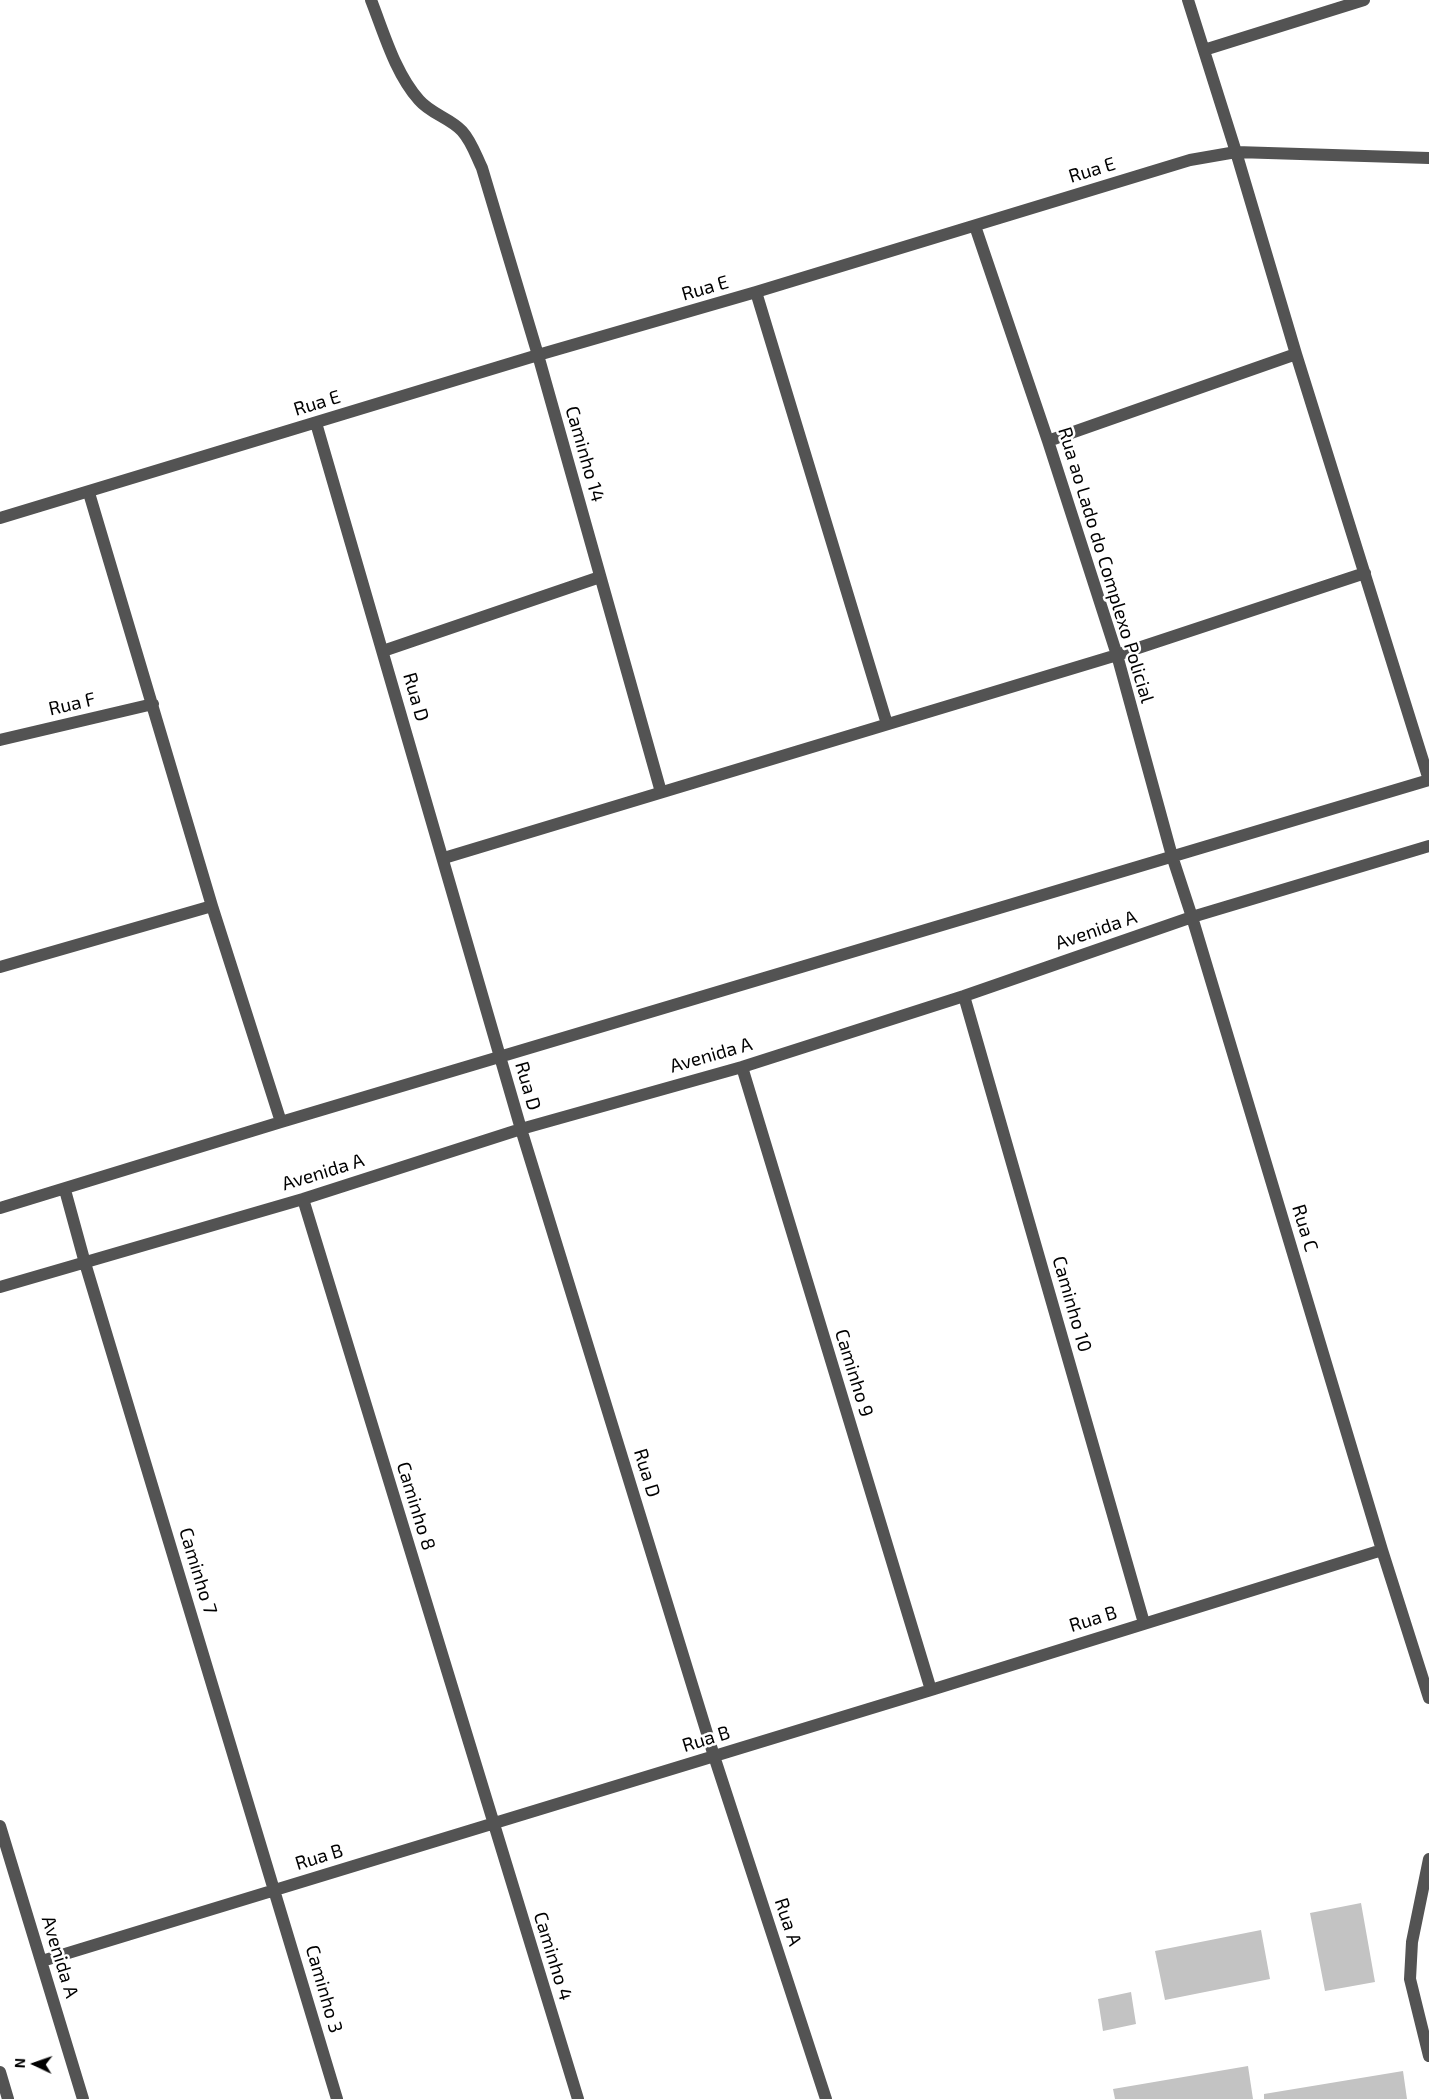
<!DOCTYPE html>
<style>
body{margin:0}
#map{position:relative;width:1429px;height:2099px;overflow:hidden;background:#fff;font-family:"Exo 2",sans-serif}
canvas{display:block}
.north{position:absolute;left:10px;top:2039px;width:50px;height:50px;-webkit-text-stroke:4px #fff;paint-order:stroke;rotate:273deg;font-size:14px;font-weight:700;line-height:20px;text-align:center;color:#000}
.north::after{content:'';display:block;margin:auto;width:18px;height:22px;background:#000;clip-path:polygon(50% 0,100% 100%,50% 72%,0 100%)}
</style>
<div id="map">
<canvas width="1429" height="2099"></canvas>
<div class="north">N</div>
</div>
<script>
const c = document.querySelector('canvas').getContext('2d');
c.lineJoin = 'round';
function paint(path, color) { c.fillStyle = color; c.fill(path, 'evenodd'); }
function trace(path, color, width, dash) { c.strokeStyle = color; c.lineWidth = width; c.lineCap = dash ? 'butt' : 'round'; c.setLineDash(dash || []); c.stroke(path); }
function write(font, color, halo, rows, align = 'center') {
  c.font = font + ' "Exo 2",sans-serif'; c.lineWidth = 5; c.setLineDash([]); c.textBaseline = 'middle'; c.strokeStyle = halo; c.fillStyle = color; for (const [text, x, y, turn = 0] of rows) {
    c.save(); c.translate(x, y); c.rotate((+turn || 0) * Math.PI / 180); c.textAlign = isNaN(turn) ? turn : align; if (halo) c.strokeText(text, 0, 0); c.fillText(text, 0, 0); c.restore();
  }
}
const building = new Path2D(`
 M 1361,1903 L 1375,1982 L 1325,1991 L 1310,1913 Z
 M 1261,1930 L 1270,1979 L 1165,2000 L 1155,1951 Z
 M 1131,1992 L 1136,2024 L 1103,2031 L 1098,1999 Z
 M 1248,2066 L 1253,2099 L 1115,2099 L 1113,2089 Z
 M 1403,2071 L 1407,2099 L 1264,2099 L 1264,2094 Z`);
const minor = new Path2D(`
 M 371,0 C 384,33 395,73 419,100 C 431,114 450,118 462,131 C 472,142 476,156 482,168 L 538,355 L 661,792
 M 1188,0 L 1236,152 L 1296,354 L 1429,780
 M 1204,50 L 1364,0
 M 975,226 L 1048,441 L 1117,655 L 1172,856 L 1192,917 L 1382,1550 L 1429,1698
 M 756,292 L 887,724
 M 316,423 L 521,1129 L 714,1756 L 826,2099
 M 1048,441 L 1296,354
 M 89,493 L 212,906 L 281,1122
 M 0,518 L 538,355 L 756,292 L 1190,160 L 1236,152 L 1429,158
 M 383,651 L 600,577
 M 0,740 L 153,704
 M 444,858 L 1117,655 L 1365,573
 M 0,967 L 212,906
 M 964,996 L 1144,1623
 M 742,1067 L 931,1690
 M 65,1190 L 85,1263 L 337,2099
 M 303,1199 L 578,2099
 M 0,1208 L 281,1122 L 1429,780
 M 0,1287 L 303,1199 L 521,1129 L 742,1067 L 964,996 L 1192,917 L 1429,846
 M 0,1826 L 83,2099
 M 1429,1859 L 1412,1942 L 1410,1979 L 1429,2056
 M 42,1961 L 931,1690 L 1382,1550
 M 0,2072 L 8,2099`);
const streetNames = [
 ["Rua E",1092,170,-17],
 ["Rua E",705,288,-16],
 ["Rua E",317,403,-17],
 ["Caminho 14",585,454,74],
 ["Rua ao Lado do Complexo Policial",1106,565,73],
 ["Rua D",416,697,74],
 ["Rua F",72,704,-13],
 ["Avenida A",1096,930,-19],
 ["Avenida A",711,1055,-16],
 ["Rua D",528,1086,74],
 ["Avenida A",323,1172,-17],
 ["Rua C",1305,1228,73],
 ["Caminho 10",1072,1304,74],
 ["Caminho 9",854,1373,73],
 ["Rua D",647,1473,73],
 ["Caminho 8",416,1506,73],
 ["Caminho 7",198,1571,73],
 ["Rua B",1093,1619,-17],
 ["Rua B",706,1739,-17],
 ["Rua B",319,1857,-17],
 ["Rua A",788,1922,72],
 ["Caminho 4",553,1956,73],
 ["Avenida A",60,1957,73],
 ["Caminho 3",324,1989,74]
];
paint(building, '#c3c3c3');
trace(minor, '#535353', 12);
write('19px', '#000', '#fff', streetNames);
</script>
